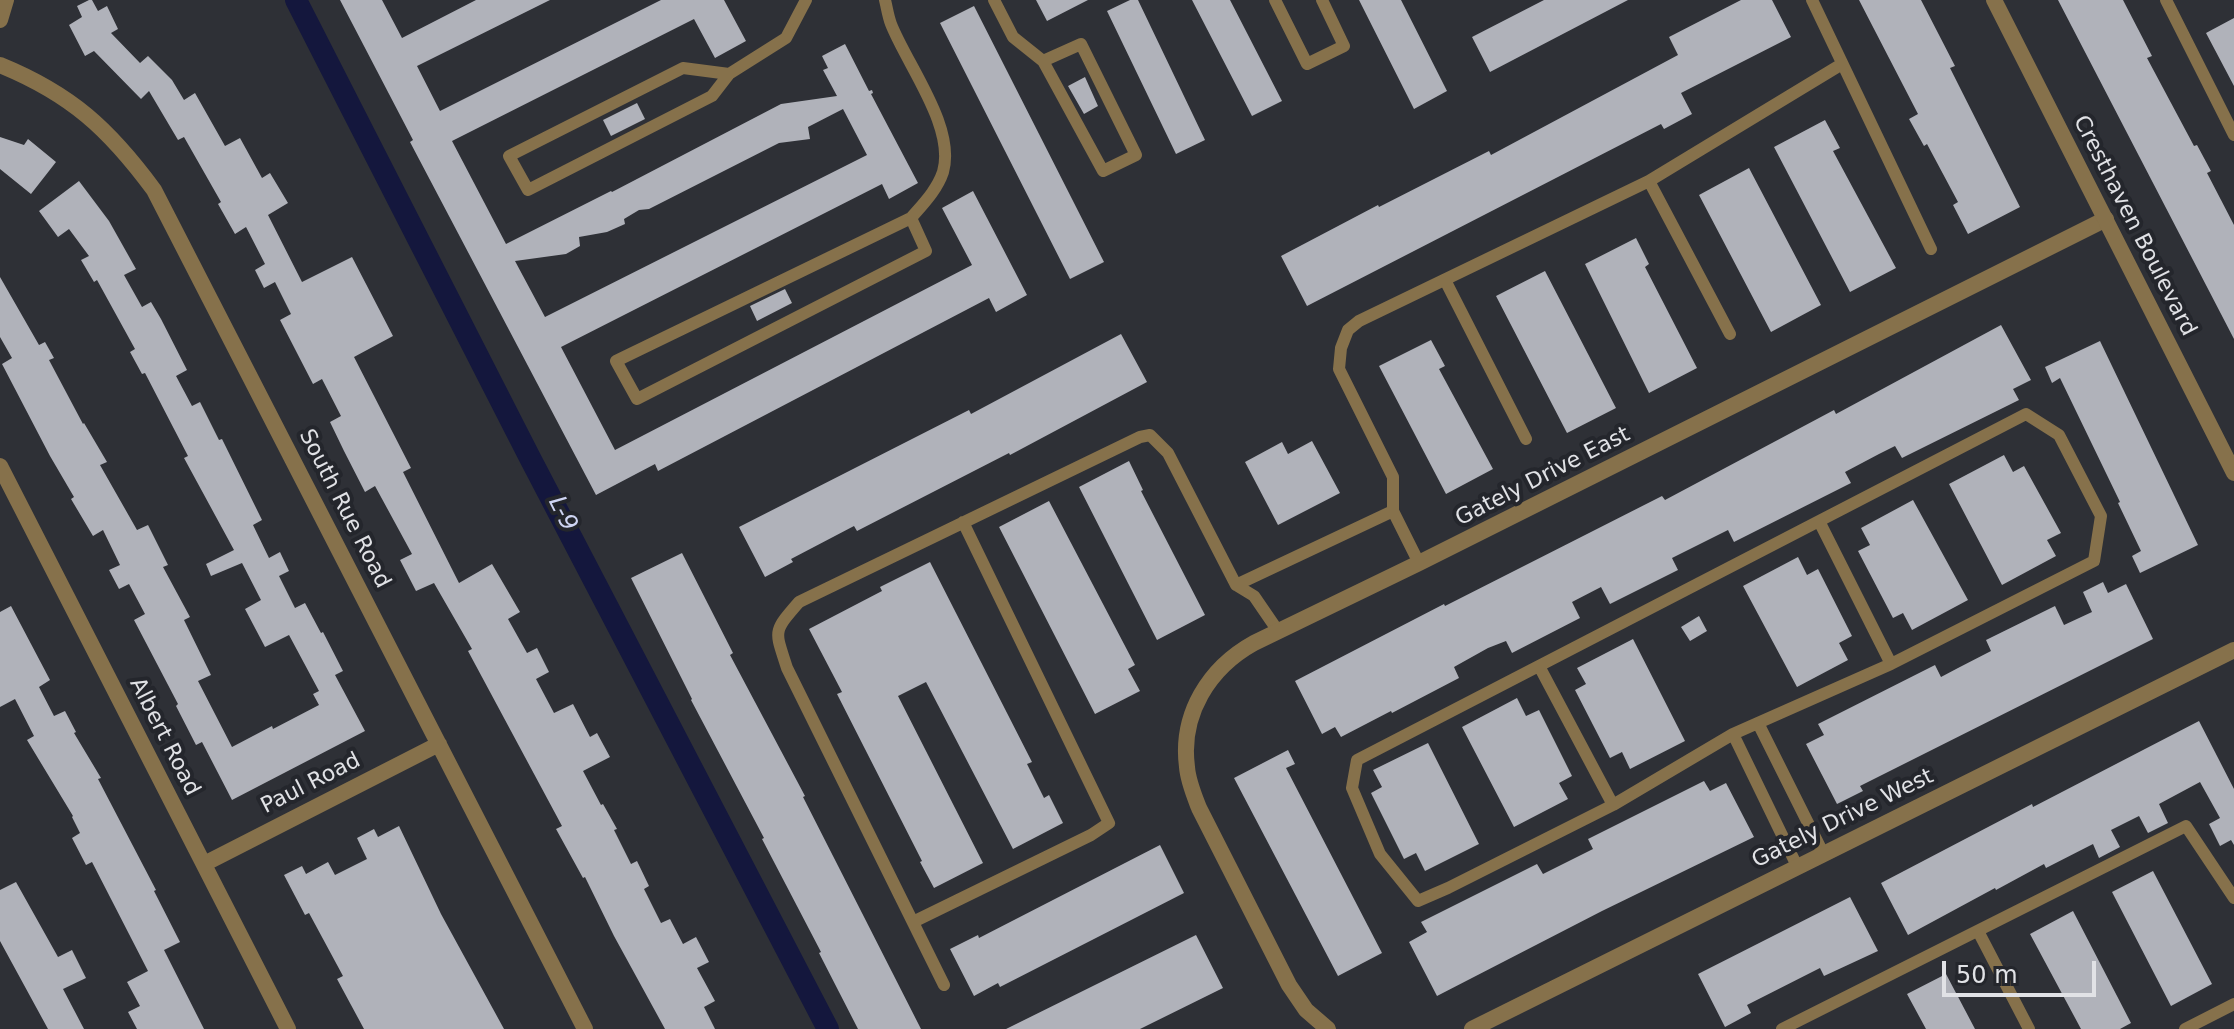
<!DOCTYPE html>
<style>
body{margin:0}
#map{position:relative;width:2234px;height:1029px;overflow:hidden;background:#2e3036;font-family:"DejaVu Sans",sans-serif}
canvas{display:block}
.scale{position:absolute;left:1942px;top:961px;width:154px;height:36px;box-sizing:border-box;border:4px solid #e1e2e6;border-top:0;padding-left:10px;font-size:24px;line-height:28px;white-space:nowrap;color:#e1e2e6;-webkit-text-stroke:6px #24262c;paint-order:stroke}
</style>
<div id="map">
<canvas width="2234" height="1029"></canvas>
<div class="scale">50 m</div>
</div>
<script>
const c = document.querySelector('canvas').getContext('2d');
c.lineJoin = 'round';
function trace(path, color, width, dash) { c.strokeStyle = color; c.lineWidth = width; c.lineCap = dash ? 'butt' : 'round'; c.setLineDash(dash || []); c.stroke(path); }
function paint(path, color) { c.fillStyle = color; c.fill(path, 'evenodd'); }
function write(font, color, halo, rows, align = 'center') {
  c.font = font + ' "DejaVu Sans",sans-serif'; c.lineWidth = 8; c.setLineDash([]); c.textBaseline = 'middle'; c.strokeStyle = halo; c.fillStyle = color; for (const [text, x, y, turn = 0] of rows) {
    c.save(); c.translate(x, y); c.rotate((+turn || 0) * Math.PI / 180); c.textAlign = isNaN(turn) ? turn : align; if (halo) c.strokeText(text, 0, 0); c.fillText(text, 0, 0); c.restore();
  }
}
const canal = new Path2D(`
 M 296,0 L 529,456 L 828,1029`);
const building = new Path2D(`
 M 89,0 L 92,0 L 98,11 L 107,6 L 118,29 L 111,33 L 140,63 L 148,56 L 172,80 L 184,100 L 195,93 L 225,146 L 240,138 L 262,178 L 270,173 L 288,203 L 268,215 L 302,282 L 352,257 L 393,336 L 354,357 L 411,468 L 403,472 L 459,583 L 492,564 L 520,612 L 508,619 L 527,653 L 537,648 L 549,672 L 536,679 L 554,713 L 573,704 L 590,737 L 597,733 L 610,757 L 583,771 L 601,805 L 603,804 L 617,829 L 614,830 L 631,864 L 637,861 L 649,886 L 644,889 L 661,923 L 670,919 L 683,944 L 696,937 L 709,962 L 697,968 L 715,1001 L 704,1007 L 715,1029 L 665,1029 L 614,936 L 585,877 L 583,878 L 556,829 L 562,826 L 468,651 L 472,649 L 434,583 L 416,591 L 400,560 L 412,554 L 375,486 L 365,492 L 344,451 L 330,422 L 341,416 L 322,379 L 313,384 L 280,320 L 291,314 L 275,282 L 264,288 L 255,270 L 265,264 L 246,227 L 235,234 L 218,204 L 221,202 L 184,137 L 178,140 L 149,91 L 141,99 L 94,51 L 85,56 L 69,25 L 82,17 L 77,6 Z
 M 340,0 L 382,0 L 402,38 L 476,0 L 550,0 L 417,66 L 440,111 L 661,0 L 724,0 L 746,41 L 715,58 L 694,19 L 452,141 L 506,244 L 611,191 L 612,192 L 781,104 L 837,96 L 823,70 L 828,68 L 822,56 L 845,44 L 869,91 L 872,90 L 873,93 L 871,94 L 918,183 L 889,199 L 882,184 L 561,347 L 615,450 L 972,265 L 942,208 L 973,191 L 1027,295 L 996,312 L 989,298 L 658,471 L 655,464 L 596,495 L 410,142 L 413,140 ZM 843,109 L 867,155 L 545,317 L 515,261 L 566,254 L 580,246 L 579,237 L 607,232 L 625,224 L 624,219 L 639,210 L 649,209 L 779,143 L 810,139 L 808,127 Z
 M 1036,0 L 1088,0 L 1047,21 Z
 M 1130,0 L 1138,0 L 1205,140 L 1176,154 L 1107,11 Z
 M 1192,0 L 1230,0 L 1282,101 L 1252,116 Z
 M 1359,0 L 1401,0 L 1447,91 L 1414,109 Z
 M 1544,0 L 1628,0 L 1490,72 L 1472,37 Z
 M 1741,0 L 1772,0 L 1791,37 L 1681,93 L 1692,114 L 1664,129 L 1661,124 L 1307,306 L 1281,256 L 1378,205 L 1379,207 L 1489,151 L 1491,155 L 1678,55 L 1669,37 Z
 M 1859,0 L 1921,0 L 1955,66 L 1950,68 L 2020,207 L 1968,234 L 1953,205 L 1958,202 L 1927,144 L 1924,146 L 1909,119 L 1918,114 Z
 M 2058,0 L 2123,0 L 2152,56 L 2147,58 L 2194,146 L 2197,145 L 2211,171 L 2207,173 L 2234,225 L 2234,339 Z
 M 974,6 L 1104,262 L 1070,279 L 940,23 Z
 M 2234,18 L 2234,86 L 2206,33 Z
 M 1085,77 L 1098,106 L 1084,114 L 1068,86 Z
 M 637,103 L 645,119 L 611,136 L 603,120 Z
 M 1825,120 L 1840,148 L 1833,151 L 1896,268 L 1850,292 L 1774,147 Z
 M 0,137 L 24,145 L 28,139 L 56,162 L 31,194 L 0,169 Z
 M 1749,168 L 1821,305 L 1771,332 L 1699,195 Z
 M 79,181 L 109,221 L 136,269 L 124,275 L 142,307 L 151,302 L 161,319 L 187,370 L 176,376 L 192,406 L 200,402 L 219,440 L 222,439 L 262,520 L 253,525 L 269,558 L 280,552 L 289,571 L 279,576 L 295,608 L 305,603 L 321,633 L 323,632 L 343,671 L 335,675 L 365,731 L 232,800 L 202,742 L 196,745 L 176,706 L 178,704 L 134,620 L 145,614 L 129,584 L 119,589 L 109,570 L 120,565 L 103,530 L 93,536 L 71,499 L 74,497 L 50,456 L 2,364 L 12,358 L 0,337 L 0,277 L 39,345 L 45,342 L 54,358 L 49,360 L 83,424 L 84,423 L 107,462 L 100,465 L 137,530 L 148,525 L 168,565 L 163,567 L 190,617 L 184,620 L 211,675 L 198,681 L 232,747 L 272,726 L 273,729 L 319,705 L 313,694 L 319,691 L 289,635 L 265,647 L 245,609 L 261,600 L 242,563 L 211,576 L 206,564 L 234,550 L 184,458 L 188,456 L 145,373 L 142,374 L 130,352 L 135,349 L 97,280 L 94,282 L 81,260 L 89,256 L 69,229 L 58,237 L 39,211 Z
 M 1636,238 L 1649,264 L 1645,267 L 1697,368 L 1649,393 L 1585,264 Z
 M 1545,271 L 1616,408 L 1567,433 L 1496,296 Z
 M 785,289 L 792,303 L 757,321 L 750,306 Z
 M 2001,325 L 2031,380 L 2013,389 L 2019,400 L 1902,458 L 1895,446 L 1879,454 L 1845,472 L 1851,483 L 1734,542 L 1728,530 L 1672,558 L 1678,570 L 1610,604 L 1601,587 L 1572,602 L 1580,618 L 1512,653 L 1506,641 L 1488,648 L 1454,667 L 1459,678 L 1392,713 L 1391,711 L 1341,737 L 1335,727 L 1322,734 L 1295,681 L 1444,604 L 1445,606 L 1662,496 L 1665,500 L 1834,410 L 1836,414 Z
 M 1121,334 L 1147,382 L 1010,455 L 1009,453 L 857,531 L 854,526 L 791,559 L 793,562 L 765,577 L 739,527 L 969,410 L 971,414 Z
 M 1431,340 L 1445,366 L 1439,369 L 1493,469 L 1446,494 L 1379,366 Z
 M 2100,341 L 2198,545 L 2140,573 L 2132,556 L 2141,551 L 2118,503 L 2120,502 L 2060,378 L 2052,383 L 2045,367 Z
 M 1312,441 L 1340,493 L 1278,525 L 1245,462 L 1282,442 L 1288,454 Z
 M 2004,455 L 2013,472 L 2024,466 L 2061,533 L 2047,540 L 2056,556 L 2002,585 L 1949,484 Z
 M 1129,461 L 1143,490 L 1141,491 L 1205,615 L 1157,640 L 1079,487 Z
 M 1913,500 L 1968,600 L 1912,630 L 1903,613 L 1893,618 L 1858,551 L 1870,545 L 1861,528 Z
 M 1049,501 L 1135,665 L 1128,669 L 1140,691 L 1095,714 L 999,527 Z
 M 682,553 L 733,653 L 730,655 L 805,796 L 803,797 L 921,1029 L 858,1029 L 819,953 L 821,952 L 762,839 L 764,838 L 691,700 L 692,699 L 631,578 Z
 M 1798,557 L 1807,575 L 1818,569 L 1852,636 L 1839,643 L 1848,660 L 1797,687 L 1743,586 Z
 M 930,562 L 1032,762 L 1027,764 L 1044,798 L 1049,795 L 1063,823 L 1013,849 L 926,682 L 898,696 L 983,863 L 934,888 L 920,862 L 922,861 L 837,694 L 842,692 L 809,629 L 882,591 L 880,587 Z
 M 2103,582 L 2108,593 L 2126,584 L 2153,639 L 1860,786 L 1863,791 L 1837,804 L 1806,744 L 1824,735 L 1818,724 L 1935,665 L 1941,677 L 1958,668 L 1991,651 L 1986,640 L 2055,606 L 2064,625 L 2092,612 L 2083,592 Z
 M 11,606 L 50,680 L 39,687 L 54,716 L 65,711 L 76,732 L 74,733 L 101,778 L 98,779 L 156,890 L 154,891 L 180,942 L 164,950 L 204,1029 L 137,1029 L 128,1012 L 140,1006 L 127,982 L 148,971 L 92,862 L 86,865 L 72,838 L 80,833 L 72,817 L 73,816 L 27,740 L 34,736 L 15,699 L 0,707 L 0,612 Z
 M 1699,616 L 1707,631 L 1690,641 L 1681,627 Z
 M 1633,639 L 1685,741 L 1630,769 L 1622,752 L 1610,758 L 1575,690 L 1586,684 L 1577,668 Z
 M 1517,698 L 1526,716 L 1539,710 L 1572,776 L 1559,783 L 1568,799 L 1514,827 L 1462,727 Z
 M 2199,721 L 2234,789 L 2234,845 L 2231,840 L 2220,846 L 2209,824 L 2220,818 L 2200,782 L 2159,804 L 2168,823 L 2148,833 L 2139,816 L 2111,830 L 2120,847 L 2099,858 L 2093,844 L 2046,868 L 2044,864 L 1996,890 L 1995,888 L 1908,935 L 1881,883 L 2032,804 L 2033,807 Z
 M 1428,743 L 1479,844 L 1425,871 L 1416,853 L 1404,859 L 1371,793 L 1382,787 L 1373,770 Z
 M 1288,750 L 1295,764 L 1286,768 L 1382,953 L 1338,976 L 1234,778 Z
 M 1704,781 L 1710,791 L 1726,783 L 1754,837 L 1602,911 L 1437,996 L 1409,942 L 1427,932 L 1421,922 L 1537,864 L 1543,874 L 1593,849 L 1588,839 Z
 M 399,826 L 441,914 L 504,1029 L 364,1029 L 337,979 L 343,976 L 309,913 L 305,915 L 284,875 L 302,866 L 306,874 L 328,862 L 335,875 L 367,859 L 357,838 L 374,829 L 378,837 Z
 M 1160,845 L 1184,893 L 1000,987 L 998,983 L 974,996 L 950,949 L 978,935 L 979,938 Z
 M 2153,871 L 2212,984 L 2171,1006 L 2112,892 Z
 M 16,882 L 58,957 L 72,950 L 86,978 L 63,989 L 84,1029 L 48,1029 L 0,941 L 0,890 Z
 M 1850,897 L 1878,951 L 1824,976 L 1820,968 L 1747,1005 L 1751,1013 L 1725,1027 L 1698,974 Z
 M 2073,911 L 2131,1023 L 2120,1029 L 2081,1029 L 2030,934 Z
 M 1196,935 L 1223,988 L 1140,1029 L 1006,1029 Z
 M 1946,974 L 1975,1029 L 1926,1029 L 1907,994 Z`);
const service = new Path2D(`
 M 885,0 C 887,8 888,16 891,24 C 907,65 956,127 943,172 C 937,190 923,204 911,218 L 616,361 L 637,399 L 926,251 L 911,218
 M 994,0 L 1013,37 L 1043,61 L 1103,171 L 1136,155 L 1081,44 L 1043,61
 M 1275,0 L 1307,64 L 1344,46 L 1322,0
 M 1812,0 L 1931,249
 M 2166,0 L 2234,135
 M 729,74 L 683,68 L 509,156 L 528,190 L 712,96 L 729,74 L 786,38 L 806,0
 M 1649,181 L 1730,334
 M 1445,280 L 1526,439
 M 2026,414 L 2059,435 L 2101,516 L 2094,561 L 1891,664 L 1733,734 L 1613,805 L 1448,888 L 1418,901 L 1380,854 L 1352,788 L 1357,760 Z
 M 1819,521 L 1891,664
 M 1419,563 L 1393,511 L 1393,477 L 1339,369 L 1341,348 L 1348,330 L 1359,321 L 1649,181 L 1842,64
 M 1236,585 L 1393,511
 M 1539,666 L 1613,805
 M 1758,723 L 1823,853
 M 1733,734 L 1797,866
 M 913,922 L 1091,835 L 1109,823 L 963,522
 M 1978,931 L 2029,1029
 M 944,985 L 787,668 C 775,630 772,633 799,602 L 1140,437 L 1150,435 L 1168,453 L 1236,585 L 1254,596 L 1278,631
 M 1782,1029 L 2186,826 L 2234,898
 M 2185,1029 L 2234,1004`);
const minor = new Path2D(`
 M 0,20 L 6,0
 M 0,65 C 71,94 109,129 154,190 L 585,1029
 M 0,466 L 288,1029
 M 204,864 L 439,744
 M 1328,1029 L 1306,1010 L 1289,985 L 1199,808 C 1194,795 1188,781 1187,767 C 1180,714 1209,668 1254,643 L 1419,563 L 2106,219
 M 1472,1029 L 2234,650`);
const tertiary = new Path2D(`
 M 1994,0 L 2234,473`);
const streetNames = [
 ["Cresthaven Boulevard",2134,226,63],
 ["Gately Drive East",1543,477,-27],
 ["South Rue Road",344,509,63],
 ["Albert Road",164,737,63],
 ["Paul Road",311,784,-27],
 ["Gately Drive West",1843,819,-26]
];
const waterNames = [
 ["L-9",562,514,63]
];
trace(canal, '#14173d', 22);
paint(building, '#b0b2ba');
trace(service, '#86714b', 12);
trace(minor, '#86714b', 16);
trace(tertiary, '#86714b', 16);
write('22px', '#e1e2e6', '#24262c', streetNames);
write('italic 24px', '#ced4f2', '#24262c', waterNames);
</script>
